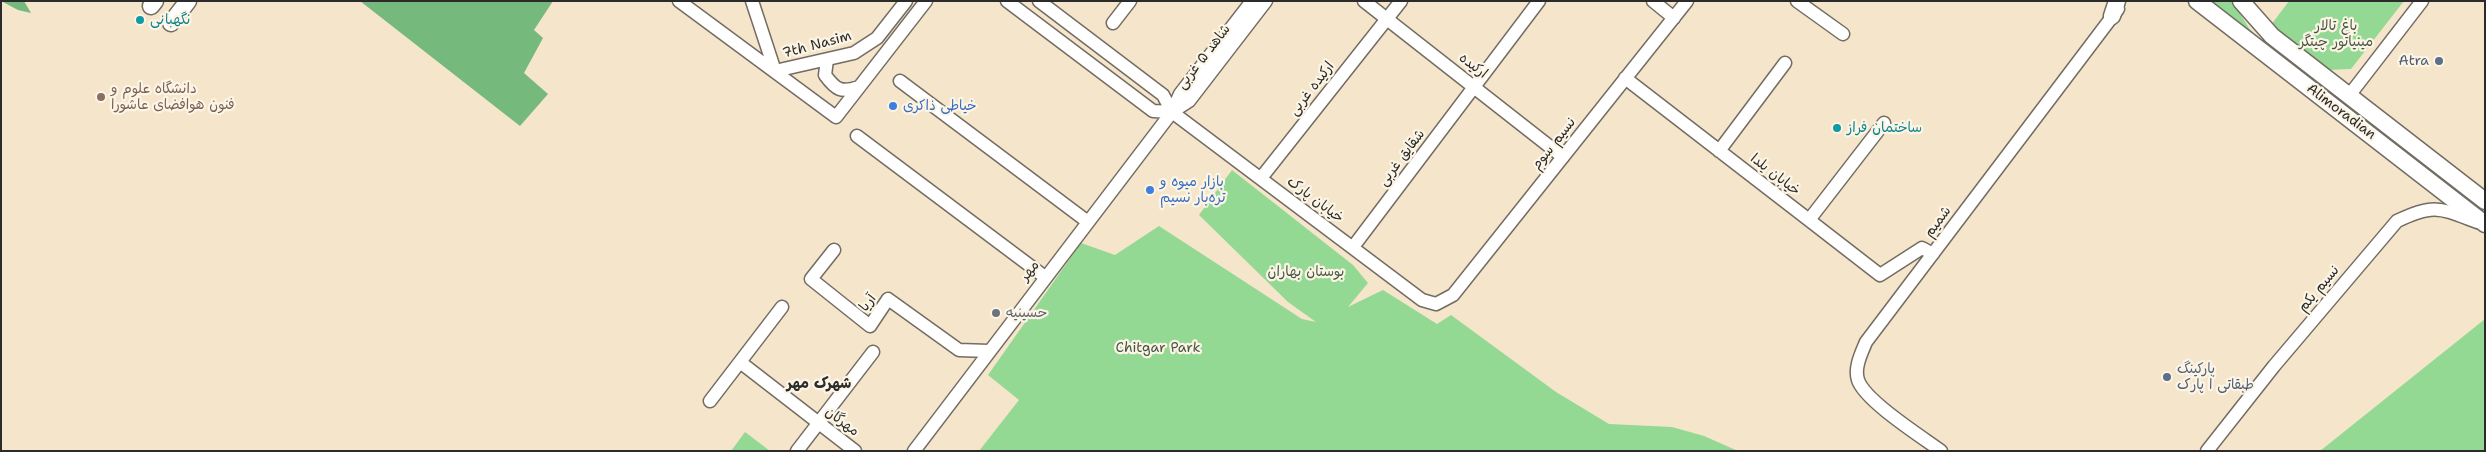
<!DOCTYPE html>
<meta charset="utf-8">
<style>
body{margin:0}
#map{position:relative;width:2486px;height:452px;overflow:hidden;background:#f5e5ca;font-family:"Shantell Sans",sans-serif}
canvas{display:block}
.frame{position:absolute;inset:0;border:2px solid #2b2b2b;pointer-events:none}
</style>
<div id="map">
<canvas width="2486" height="452"></canvas>
<div class="frame"></div>
</div>
<script>
const c = document.querySelector('canvas').getContext('2d');
c.lineJoin = 'round';
function paint(path, color) { c.fillStyle = color; c.fill(path, 'evenodd'); }
function trace(path, color, width, dash) { c.strokeStyle = color; c.lineWidth = width; c.lineCap = dash ? 'butt' : 'round'; c.setLineDash(dash || []); c.stroke(path); }
function write(font, color, halo, rows, align = 'center') {
  c.font = font + ' "Shantell Sans","Playpen Sans Arabic",sans-serif'; c.lineWidth = 4.5; c.setLineDash([]); c.textBaseline = 'middle'; c.strokeStyle = halo; c.fillStyle = color; for (const [text, x, y, turn = 0] of rows) {
    c.save(); c.translate(x, y); c.rotate((+turn || 0) * Math.PI / 180); c.textAlign = isNaN(turn) ? turn : align; if (halo) c.strokeText(text, 0, 0); c.fillText(text, 0, 0); c.restore();
  }
}
const green = new Path2D(`
 M 2209,1 L 2232,1 L 2249,28 L 2261,41 Z
 M 2289,1 L 2404,1 L 2351,69 L 2328,70 L 2271,25 Z
 M 1232,170 L 1353,265 L 1368,283 L 1348,307 L 1383,290 L 1437,324 L 1451,315 L 1556,392 L 1609,424 L 1672,427 L 1704,436 L 1738,451 L 979,451 L 1019,400 L 988,375 L 1081,243 L 1115,255 L 1159,226 L 1302,319 L 1316,322 L 1288,302 L 1199,215 Z
 M 2485,319 L 2485,451 L 2320,451 Z
 M 745,432 L 770,451 L 731,451 Z`);
const forest = new Path2D(`
 M 1,1 L 24,1 L 31,13 L 18,10 Z
 M 360,1 L 553,1 L 534,30 L 543,38 L 524,73 L 548,94 L 520,126 Z`);
const minor = new Path2D(`
 M 679,1 L 836,117 L 926,1
 M 752,1 L 775,71
 M 1007,1 L 1153,111 L 1172,112
 M 1039,1 L 1163,95 L 1172,112 L 1422,300 L 1436,304 L 1453,295 L 1687,1
 M 1364,1 L 1563,157
 M 1653,1 L 1674,18
 M 1797,1 L 1843,34
 M 1113,23 L 1130,1
 M 827,60 L 825,75 C 836,90 841,93 859,87
 M 775,71 L 854,53 L 877,38 L 906,1
 M 1625,78 L 1809,220 L 1884,123
 M 900,81 L 1088,222
 M 2348,97 L 2422,1
 M 1172,112 L 1189,101 L 1266,1
 M 857,136 L 1045,277
 M 1719,151 L 1785,63
 M 1261,178 L 1401,1
 M 1809,220 L 1880,275 L 1922,248 L 1933,254
 M 1353,247 L 1539,1
 M 834,250 L 811,279 L 870,326 L 888,299 L 959,350 L 989,351
 M 740,362 L 855,451
 M 710,401 L 782,307
 M 797,451 L 873,352
 M 914,451 L 1172,112 L 1180,94 L 1252,1
 M 1941,451 C 1922,437 1865,401 1858,380 C 1854,368 1861,354 1866,342 L 2118,9
 M 2207,451 L 2274,366 L 2397,221 C 2434,203 2440,208 2477,222`);
const major = new Path2D(`
 M 2197,1 L 2485,224
 M 2241,1 L 2272,36 L 2485,201
 M 151,6 L 155,1
 M 2112,16 L 2117,1
 M 171,23 L 188,1`);
const markers = [
 [140,20,5,"#0f9aa8"],
 [2439,61,5,"#5c6f8a"],
 [101,97,5,"#8d6e63"],
 [893,106,5,"#3f7fe0"],
 [1837,128,5,"#0f9aa8"],
 [1150,190,5,"#3f7fe0"],
 [996,313,5,"#6b7280"],
 [2167,377,5,"#5c6f8a"]
];
const cultureNames = [
 ["نگهبانی",150,20],
 ["ساختمان فراز",1847,128]
];
const parkNames = [
 ["باغ تالار",2336,26],
 ["مینیاتور چیتگر",2336,42],
 ["بوستان بهاران",1306,272],
 ["Chitgar Park",1158,348]
];
const streetNames = [
 ["7th Nasim",817,45,-15],
 ["شاهد ۵ غربی",1204,57,-52],
 ["ارکیده",1473,66,38],
 ["ارکیده غربی",1312,89,-52],
 ["Alimoradian",2341,112,37],
 ["نسیم سوم",1554,144,-52],
 ["شقایق غربی",1402,158,-53],
 ["خیابان یلدا",1775,175,38],
 ["خیابان پارک",1315,200,37],
 ["شمیم",1938,222,-53],
 ["مهر",1030,271,-52],
 ["نسیم یکم",2319,289,-50],
 ["آریا",868,303,-53],
 ["مهرگان",842,422,37]
];
const serviceNames = [
 ["Atra",2429,61],
 ["پارکینگ",2177,369,"left"],
 ["طبقاتی ا پارک",2177,385,"left"]
];
const educationNames = [
 ["دانشگاه علوم و",111,89],
 ["فنون هوافضای عاشورا",111,105]
];
const shopNames = [
 ["خیاطی ذاکری",903,106],
 ["بازار میوه و",1160,182],
 ["تره‌بار نسیم",1160,198]
];
const worshipNames = [
 ["حسینیه",1006,313]
];
const neighbourhoodNames = [
 ["شهرک مهر",819,384]
];
paint(green, '#93d993');
paint(forest, '#76b97d');
trace(minor, '#726c63', 15);
trace(major, '#726c63', 19);
trace(minor, '#fff', 12);
trace(major, '#fff', 16);
for (const [x, y, r, color] of markers) { const dot = new Path2D(); dot.arc(x, y, r, 0, 2 * Math.PI); c.fillStyle = color; c.fill(dot); trace(dot, '#fcf5e5', 2); }
write('14px', '#0d838f', '#fcf5e5', cultureNames, 'left');
write('14px', '#455645', '#fcf5e5', parkNames);
write('14px', '#2b2b2b', '#fcf5e5', streetNames);
write('14px', '#4e5e75', '#fcf5e5', serviceNames, 'right');
write('14px', '#785e54', '#fcf5e5', educationNames, 'left');
write('14px', '#366cbe', '#fcf5e5', shopNames, 'left');
write('14px', '#5b616d', '#fcf5e5', worshipNames, 'left');
write('bold 15px', '#2b2b2b', '#fcf5e5', neighbourhoodNames);
</script>
